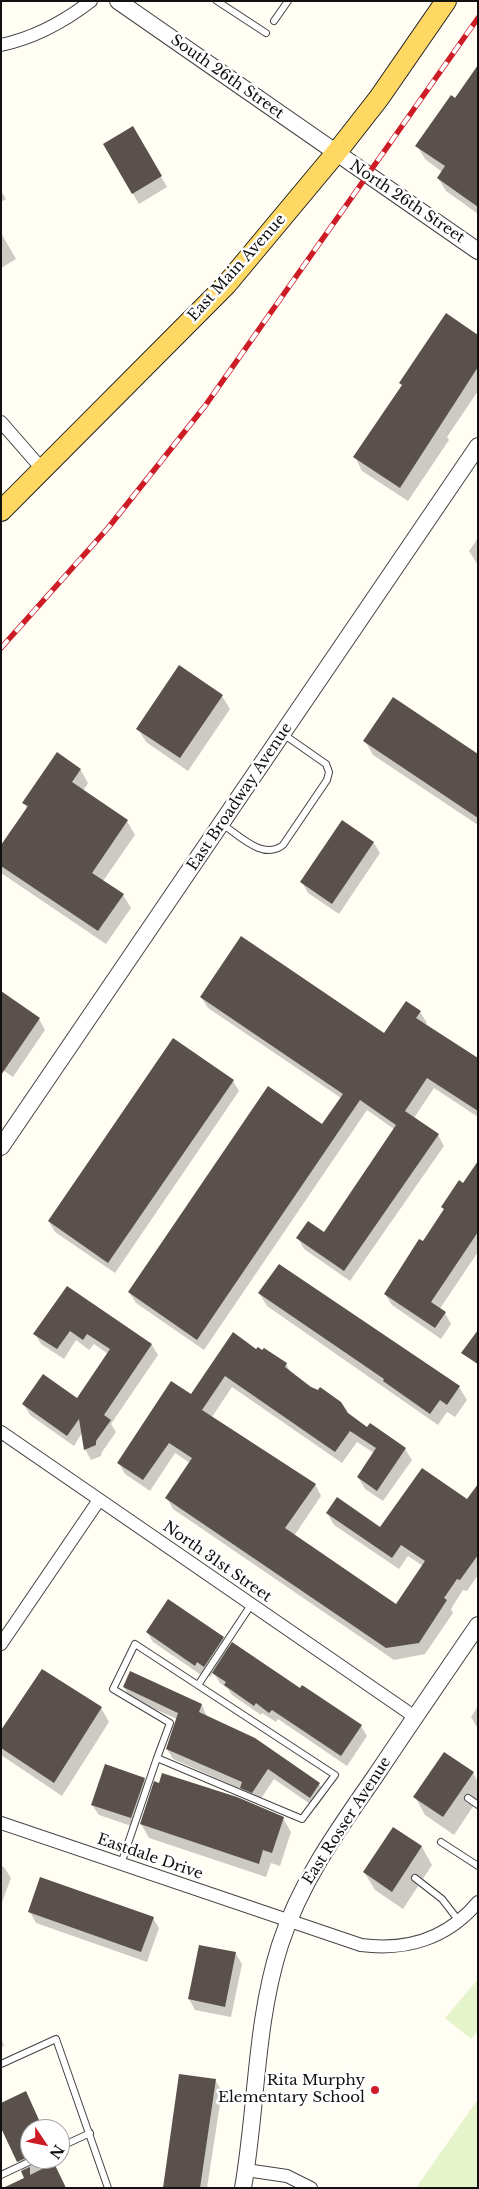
<!DOCTYPE html>
<style>
body{margin:0}
#map{position:relative;width:479px;height:2189px;overflow:hidden;background:#fffdf4;font-family:"Libre Baskerville",serif}
canvas{display:block}
.frame{position:absolute;inset:0;border:2px solid #111;pointer-events:none}
.north{position:absolute;left:20px;top:2119px;width:50px;height:50px;box-sizing:border-box;background:#fff;border:1px solid #a0a0a0;border-radius:50%;rotate:124deg;font-size:14px;font-weight:700;line-height:20px;text-align:center;color:#111}
.north::after{content:'';display:block;margin:auto;width:18px;height:22px;background:#cd1c26;clip-path:polygon(50% 0,100% 100%,50% 72%,0 100%)}
</style>
<div id="map">
<canvas width="479" height="2189"></canvas>
<div class="frame"></div>
<div class="north">N</div>
</div>
<script>
const c = document.querySelector('canvas').getContext('2d');
c.lineJoin = 'round';
function paint(path, color) { c.fillStyle = color; c.fill(path, 'evenodd'); }
function trace(path, color, width, dash) { c.strokeStyle = color; c.lineWidth = width; c.lineCap = dash ? 'butt' : 'round'; c.setLineDash(dash || []); c.stroke(path); }
function write(font, color, halo, rows, align = 'center') {
  c.font = font + ' "Libre Baskerville",serif'; c.lineWidth = 5; c.setLineDash([]); c.textBaseline = 'middle'; c.strokeStyle = halo; c.fillStyle = color; for (const [text, x, y, turn = 0] of rows) {
    c.save(); c.translate(x, y); c.rotate((+turn || 0) * Math.PI / 180); c.textAlign = isNaN(turn) ? turn : align; if (halo) c.strokeText(text, 0, 0); c.fillText(text, 0, 0); c.restore();
  }
}
const pitch = new Path2D(`
 M 478,1979 L 478,2031 L 471,2039 L 445,2018 Z
 M 478,2099 L 478,2188 L 416,2188 Z`);
const shadow = new Path2D(`
 M 478,68 L 478,214 L 446,191 L 438,178 L 442,172 L 425,159 L 417,146 L 455,99 Z
 M 133,128 L 167,187 L 139,204 L 104,145 Z
 M 1,191 L 6,199 L 1,202 Z
 M 1,233 L 16,259 L 1,268 Z
 M 478,336 L 478,391 L 447,437 L 449,440 L 408,501 L 362,471 L 355,457 Z
 M 478,538 L 478,565 L 469,551 Z
 M 222,696 L 230,709 L 188,771 L 146,742 L 138,729 Z
 M 365,741 L 478,756 L 478,825 L 373,755 Z
 M 80,769 L 88,783 L 83,791 L 127,821 L 135,835 L 103,881 L 123,895 L 131,908 L 106,944 L 1,873 L 1,847 L 27,809 L 24,803 Z
 M 374,843 L 380,853 L 339,914 L 308,893 L 302,882 Z
 M 1,993 L 39,1019 L 45,1030 L 13,1077 L 1,1069 Z
 M 201,997 L 385,1035 L 420,1012 L 427,1023 L 425,1025 L 478,1060 L 478,1117 L 434,1088 L 414,1118 L 438,1135 L 444,1146 L 350,1281 L 304,1249 L 298,1238 L 324,1234 L 394,1129 L 367,1110 L 204,1350 L 136,1303 L 129,1292 L 323,1125 L 341,1098 L 208,1008 Z
 M 233,1081 L 239,1091 L 115,1273 L 55,1232 L 49,1222 Z
 M 478,1163 L 478,1252 L 439,1310 L 445,1313 L 451,1324 L 441,1339 L 392,1305 L 385,1294 L 445,1211 L 442,1207 L 463,1184 Z
 M 279,1265 L 459,1387 L 467,1400 L 455,1417 L 447,1412 L 438,1425 L 267,1306 L 259,1293 Z
 M 67,1288 L 152,1345 L 158,1355 L 111,1424 L 116,1432 L 102,1452 L 101,1456 L 91,1460 L 85,1449 L 82,1433 L 74,1446 L 30,1415 L 24,1405 L 77,1400 L 108,1354 L 94,1344 L 89,1350 L 76,1340 L 64,1359 L 41,1344 L 35,1334 Z
 M 478,1332 L 478,1365 L 463,1353 Z
 M 256,1350 L 286,1364 L 291,1373 L 368,1429 L 405,1449 L 412,1460 L 383,1501 L 365,1489 L 358,1477 L 374,1453 L 357,1442 L 342,1463 L 232,1387 L 212,1417 L 315,1484 L 321,1496 L 294,1536 L 397,1606 L 423,1566 L 408,1556 L 399,1569 L 334,1525 L 327,1513 L 381,1529 L 478,1499 L 478,1575 L 467,1591 L 463,1590 L 451,1609 L 453,1613 L 425,1654 L 394,1660 L 173,1509 L 167,1498 L 190,1463 L 175,1453 L 150,1491 L 125,1474 L 119,1463 L 191,1396 Z
 M 147,1632 L 223,1638 L 230,1649 L 361,1726 L 367,1736 L 347,1766 L 278,1719 L 276,1722 L 262,1713 L 261,1715 L 232,1695 L 228,1689 L 220,1683 L 213,1672 L 210,1677 L 203,1672 L 201,1675 L 153,1642 Z
 M 124,1687 L 202,1705 L 207,1717 L 319,1784 L 326,1794 L 316,1808 L 274,1779 L 258,1803 L 248,1798 L 243,1790 L 173,1759 L 167,1749 L 177,1719 L 130,1698 Z
 M 478,1706 L 478,1729 L 471,1717 Z
 M 101,1708 L 109,1722 L 62,1796 L 1,1755 L 1,1732 Z
 M 473,1773 L 478,1782 L 478,1799 L 454,1835 L 425,1815 L 415,1797 Z
 M 144,1779 L 150,1790 L 137,1828 L 99,1815 L 92,1805 Z
 M 283,1818 L 291,1832 L 280,1866 L 271,1863 L 266,1877 L 149,1838 L 141,1824 Z
 M 393,1828 L 422,1847 L 432,1865 L 403,1909 L 375,1890 L 364,1872 Z
 M 1,1866 L 4,1867 L 11,1878 L 1,1905 Z
 M 30,1912 L 153,1918 L 159,1928 L 147,1962 L 36,1923 Z
 M 236,1954 L 242,1964 L 231,2017 L 195,2010 L 189,1999 Z
 M 1,2038 L 4,2046 L 1,2047 Z
 M 215,2080 L 222,2091 L 207,2188 L 164,2188 Z
 M 32,2105 L 43,2129 L 30,2129 L 30,2159 L 52,2159 L 66,2188 L 26,2178 L 18,2161 Z`);
const building = new Path2D(`
 M 478,65 L 478,207 L 437,178 L 445,166 L 415,146 L 451,95 L 455,98 Z
 M 133,126 L 162,176 L 132,194 L 103,144 Z
 M 446,313 L 478,335 L 478,367 L 400,488 L 353,457 L 402,385 L 399,383 Z
 M 179,665 L 223,695 L 180,758 L 136,729 Z
 M 393,697 L 478,754 L 478,818 L 363,741 Z
 M 57,752 L 81,769 L 72,782 L 128,820 L 92,873 L 124,894 L 98,931 L 1,866 L 1,845 L 28,806 L 22,803 Z
 M 342,820 L 374,842 L 332,904 L 300,882 Z
 M 241,936 L 384,1033 L 406,1001 L 421,1011 L 416,1018 L 478,1058 L 478,1111 L 427,1078 L 405,1111 L 439,1134 L 344,1271 L 296,1238 L 308,1221 L 324,1232 L 396,1125 L 360,1100 L 197,1340 L 128,1292 L 268,1086 L 322,1124 L 343,1094 L 200,997 Z
 M 1,991 L 40,1018 L 1,1075 Z
 M 173,1038 L 234,1080 L 108,1263 L 48,1221 Z
 M 478,1161 L 478,1232 L 431,1302 L 446,1312 L 435,1328 L 384,1294 L 419,1239 L 423,1241 L 444,1209 L 441,1207 L 459,1180 L 463,1183 Z
 M 279,1264 L 460,1386 L 447,1405 L 440,1400 L 430,1414 L 383,1381 L 384,1379 L 258,1293 Z
 M 67,1286 L 152,1344 L 104,1415 L 111,1420 L 96,1441 L 96,1445 L 84,1450 L 79,1419 L 67,1436 L 22,1404 L 43,1374 L 77,1398 L 110,1349 L 87,1334 L 83,1340 L 70,1331 L 57,1349 L 33,1334 Z
 M 478,1330 L 478,1364 L 461,1353 Z
 M 233,1332 L 256,1349 L 258,1347 L 262,1350 L 264,1348 L 287,1363 L 285,1367 L 311,1387 L 318,1390 L 320,1387 L 341,1402 L 348,1413 L 367,1427 L 370,1423 L 406,1448 L 377,1491 L 357,1477 L 376,1448 L 350,1431 L 335,1452 L 225,1376 L 202,1410 L 316,1484 L 285,1528 L 396,1604 L 425,1561 L 401,1545 L 392,1558 L 326,1513 L 337,1497 L 380,1527 L 422,1468 L 467,1499 L 478,1484 L 478,1555 L 460,1580 L 457,1579 L 444,1598 L 447,1600 L 419,1643 L 386,1648 L 165,1498 L 192,1458 L 169,1443 L 143,1480 L 117,1463 L 171,1381 L 191,1394 Z
 M 168,1599 L 224,1637 L 204,1667 L 197,1662 L 195,1666 L 146,1632 Z
 M 232,1642 L 300,1688 L 302,1685 L 362,1725 L 341,1756 L 272,1710 L 269,1713 L 256,1703 L 254,1706 L 224,1685 L 226,1682 L 212,1673 Z
 M 42,1669 L 102,1707 L 54,1783 L 1,1748 L 1,1730 Z
 M 130,1671 L 202,1704 L 199,1712 L 255,1738 L 320,1783 L 310,1798 L 268,1769 L 252,1793 L 240,1788 L 242,1782 L 166,1749 L 178,1713 L 123,1687 Z
 M 444,1752 L 474,1772 L 443,1817 L 413,1797 Z
 M 105,1764 L 145,1778 L 131,1818 L 91,1805 Z
 M 162,1773 L 237,1797 L 284,1817 L 272,1853 L 263,1850 L 259,1864 L 140,1824 L 154,1781 L 159,1783 Z
 M 393,1827 L 422,1846 L 392,1892 L 363,1872 Z
 M 40,1877 L 154,1917 L 141,1952 L 28,1912 Z
 M 199,1945 L 236,1952 L 225,2007 L 188,1999 Z
 M 179,2074 L 216,2079 L 200,2188 L 163,2188 Z
 M 26,2091 L 43,2129 L 30,2129 L 30,2156 L 17,2162 L 1,2128 L 1,2103 Z
 M 54,2163 L 66,2188 L 3,2188 L 24,2178 L 21,2171 L 30,2167 L 30,2175 Z`);
const service = new Path2D(`
 M 217,1 L 266,33
 M 274,21 L 288,1
 M 222,824 C 239,835 263,861 283,845 L 327,780 L 329,772 L 326,764 L 283,734
 M 198,1685 L 251,1605
 M 468,1798 L 478,1805
 M 441,1842 L 478,1866
 M 121,1864 L 157,1758 L 302,1819 L 335,1775 L 135,1644 L 113,1689 L 170,1723 L 157,1758
 M 415,1878 L 442,1899 L 459,1921
 M 1,2064 L 56,2039 L 108,2188
 M 60,2147 L 90,2133
 M 1,2175 L 35,2159`);
const minor = new Path2D(`
 M 1,45 C 34,38 65,21 91,1
 M 1,422 L 42,469
 M 1,1432 L 415,1717
 M 1,1644 L 99,1500
 M 1,1823 L 361,1945 C 407,1951 448,1938 478,1902
 M 246,2170 L 287,2176 L 311,2188`);
const tertiary = new Path2D(`
 M 118,1 L 478,251
 M 1,1147 L 478,446
 M 243,2188 C 257,2108 255,2023 280,1945 C 300,1883 337,1831 374,1778 C 408,1727 443,1676 478,1625`);
const primary = new Path2D(`
 M 1,511 L 226,285 L 336,153 L 379,98 L 446,1`);
const rail = new Path2D(`
 M 1,648 L 108,528 L 205,406 L 478,18`);
const markers = [
 [375,2090,5,"#cd1c26"]
];
const streetNames = [
 ["South 26th Street",227,77,35],
 ["North 26th Street",407,202,34],
 ["East Main Avenue",237,268,-48],
 ["East Broadway Avenue",240,797,-56],
 ["North 31st Street",217,1562,35],
 ["East Rosser Avenue",347,1821,-57],
 ["Eastdale Drive",150,1857,19]
];
const poiNames = [
 ["Rita Murphy",365,2081],
 ["Elementary School",365,2098]
];
paint(pitch, '#e6f4cc');
paint(shadow, '#0003');
paint(building, '#5a514c');
trace(service, '#444', 8);
trace(minor, '#444', 14);
trace(tertiary, '#444', 18);
trace(primary, '#222', 22);
trace(service, '#fff', 6);
trace(minor, '#fff', 12);
trace(tertiary, '#fff', 16);
trace(primary, '#ffd864', 20);
trace(rail, '#cd1c26', 5.5);
trace(rail, '#fff', 4, [11]);
for (const [x, y, r, color] of markers) { const dot = new Path2D(); dot.arc(x, y, r, 0, 2 * Math.PI); c.fillStyle = color; c.fill(dot); trace(dot, '#fff', 2); }
write('15px', '#111', '#fff', streetNames);
write('15px', '#111', '#fff', poiNames, 'right');
</script>
